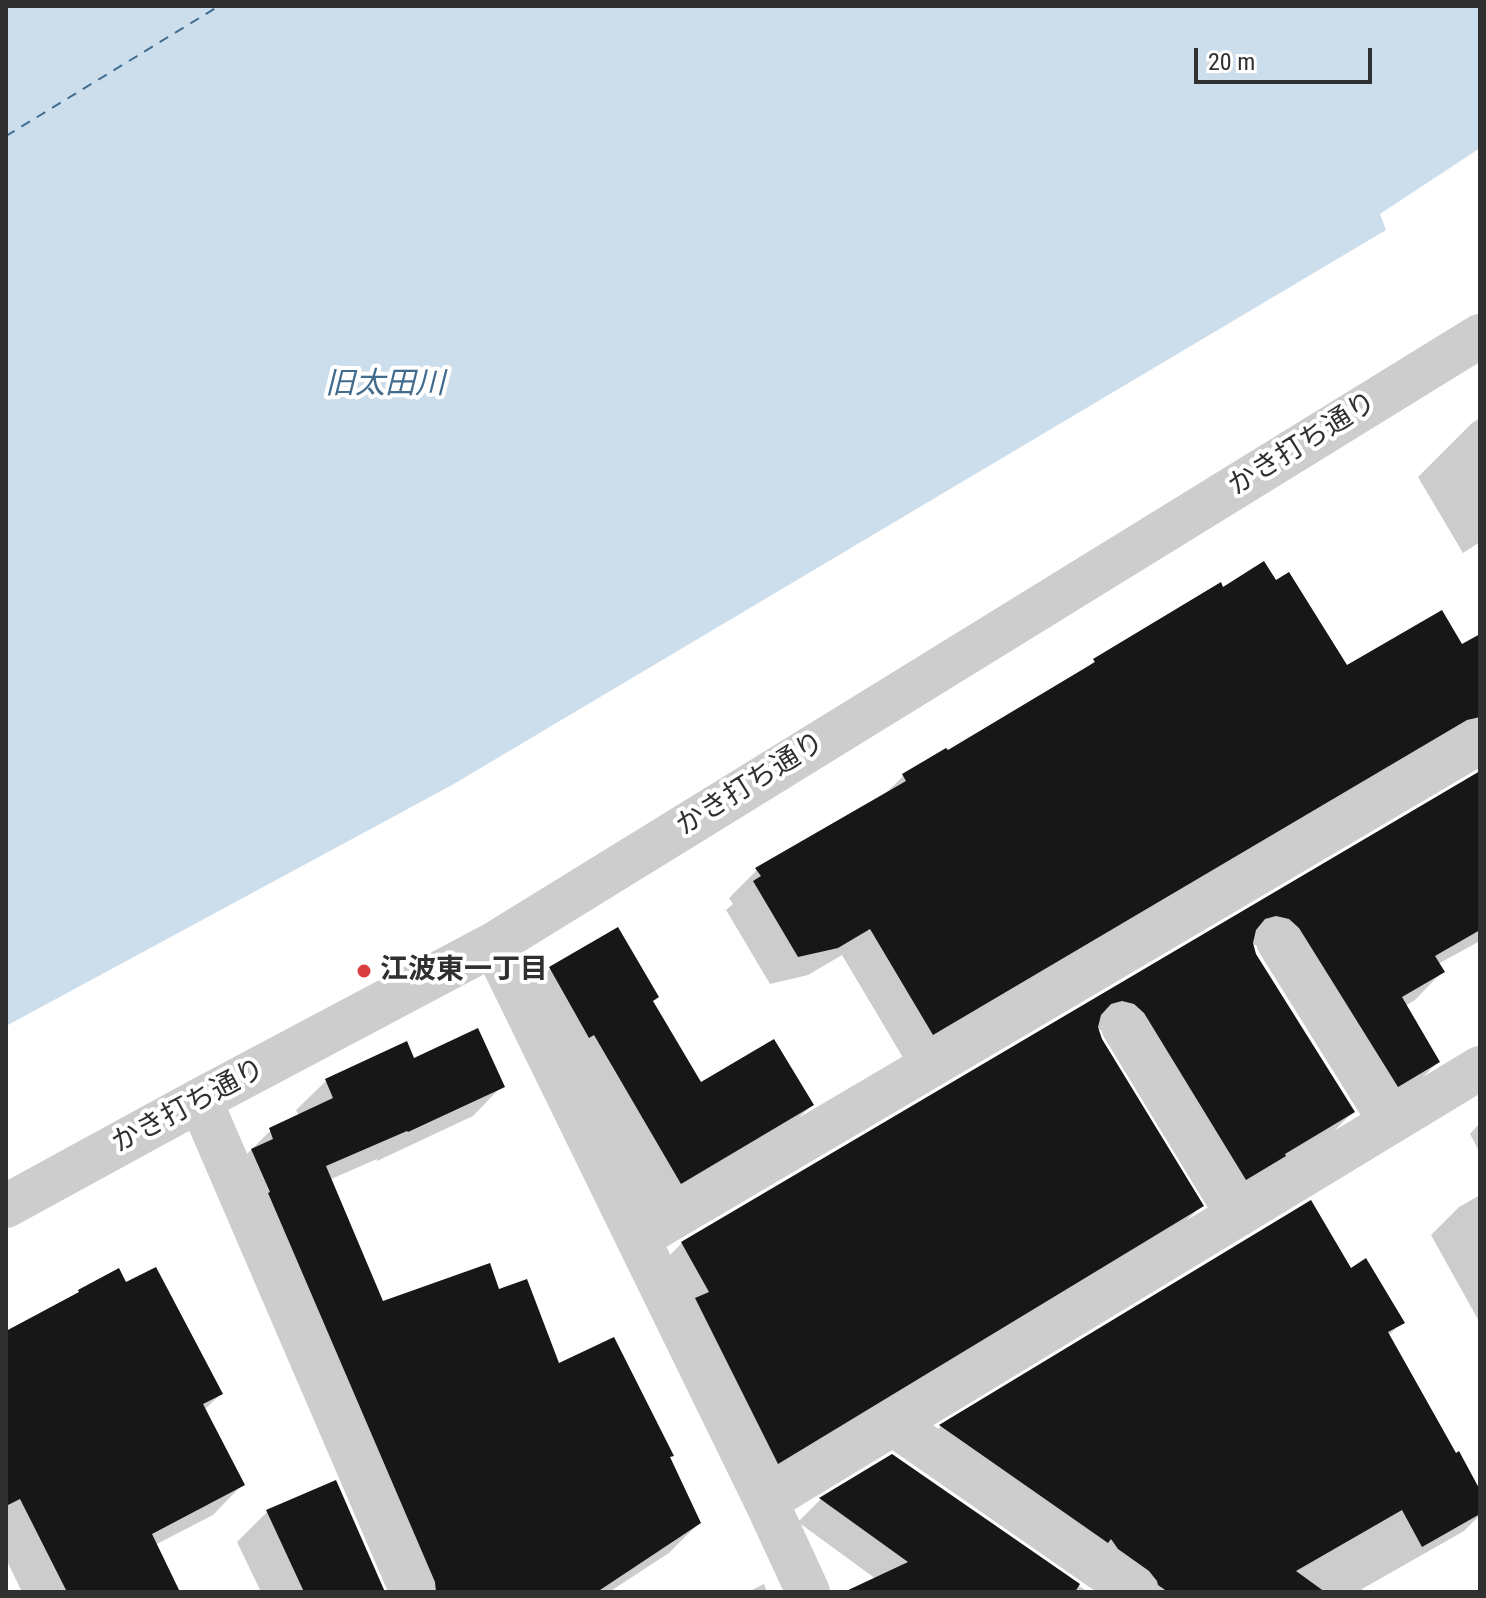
<!DOCTYPE html>
<meta charset="utf-8">
<style>
body{margin:0}
#map{position:relative;width:1486px;height:1598px;overflow:hidden;background:#fff;font-family:"Roboto Condensed",sans-serif}
canvas{display:block}
.frame{position:absolute;inset:0;border:8px solid #303030;pointer-events:none}
.scale{position:absolute;left:1194px;top:48px;width:178px;height:36px;box-sizing:border-box;border:4px solid #303030;border-top:0;padding-left:10px;font-size:24px;line-height:28px;white-space:nowrap;color:#303030;-webkit-text-stroke:6px #fff;paint-order:stroke}
</style>
<div id="map">
<canvas width="1486" height="1598"></canvas>
<div class="frame"></div>
<div class="scale">20 m</div>
</div>
<script>
const c = document.querySelector('canvas').getContext('2d');
c.lineJoin = 'round';
function paint(path, color) { c.fillStyle = color; c.fill(path, 'evenodd'); }
function trace(path, color, width, dash) { c.strokeStyle = color; c.lineWidth = width; c.lineCap = dash ? 'butt' : 'round'; c.setLineDash(dash || []); c.stroke(path); }
function write(font, color, halo, rows, align = 'center') {
  c.font = font + ' "Roboto Condensed","Noto Sans JP",sans-serif'; c.lineWidth = 8; c.setLineDash([]); c.textBaseline = 'middle'; c.strokeStyle = halo; c.fillStyle = color; for (const [text, x, y, turn = 0] of rows) {
    c.save(); c.translate(x, y); c.rotate((+turn || 0) * Math.PI / 180); c.textAlign = isNaN(turn) ? turn : align; if (halo) c.strokeText(text, 0, 0); c.fillText(text, 0, 0); c.restore();
  }
}
const water = new Path2D(`
 M 6,6 L 1480,6 L 1480,148 L 1380,214 L 1386,230 L 452,785 L 6,1026 Z`);
const shadow = new Path2D(`
 M 1480,418 L 1480,542 L 1463,553 L 1418,477 L 1472,423 Z
 M 1275,583 L 1346,667 L 1461,647 L 1480,636 L 1480,941 L 1438,964 L 1442,972 L 1415,1000 L 1405,1006 L 1438,1062 L 1410,1090 L 1370,1113 L 1262,947 L 1252,944 L 1255,955 L 1353,1112 L 1325,1140 L 1218,1207 L 1107,1032 L 1097,1029 L 1100,1040 L 1201,1206 L 1173,1234 L 750,1491 L 654,1271 L 682,1243 L 1477,775 L 1478,770 L 1474,757 L 905,1061 L 842,955 L 808,975 L 770,984 L 726,910 L 733,904 L 729,898 L 757,870 L 882,797 L 903,776 L 947,753 L 1085,670 L 1095,660 L 1222,590 Z
 M 617,930 L 652,1002 L 700,1085 L 812,1105 L 776,1140 L 645,1218 L 514,1004 L 550,969 Z
 M 413,1060 L 502,1086 L 473,1116 L 377,1161 L 377,1159 L 329,1180 L 382,1303 L 498,1292 L 558,1366 L 668,1458 L 699,1523 L 669,1553 L 609,1592 L 397,1592 L 241,1160 L 271,1130 L 299,1116 L 296,1110 L 326,1081 Z
 M 1480,1123 L 1480,1153 L 1470,1134 Z
 M 1480,1195 L 1480,1323 L 1431,1235 L 1459,1207 Z
 M 1310,1202 L 1350,1270 L 1402,1322 L 1388,1336 L 1456,1455 L 1480,1494 L 1480,1515 L 1464,1531 L 1362,1589 L 1364,1592 L 1122,1592 L 917,1450 L 940,1427 Z
 M 125,1284 L 221,1394 L 204,1410 L 242,1485 L 213,1515 L 155,1545 L 178,1592 L 22,1592 L 6,1559 L 6,1333 L 73,1298 L 79,1292 Z
 M 892,1456 L 1088,1592 L 849,1592 L 876,1579 L 798,1522 L 821,1499 Z
 M 267,1512 L 383,1592 L 261,1592 L 237,1542 Z
 M 764,1584 L 767,1592 L 748,1592 Z`);
const ferry = new Path2D(`
 M 6,136 L 219,6`);
const building = new Path2D(`
 M 1264,561 L 1276,580 L 1289,572 L 1347,665 L 1442,610 L 1462,644 L 1480,634 L 1480,717 L 1467,720 L 933,1035 L 870,929 L 838,948 L 798,957 L 753,881 L 761,876 L 755,868 L 906,781 L 902,774 L 946,748 L 948,750 L 1095,662 L 1093,659 L 1221,582 L 1223,587 Z
 M 1480,771 L 1480,930 L 1435,956 L 1445,972 L 1402,997 L 1440,1062 L 1398,1087 L 1299,928 L 1289,919 L 1276,916 L 1265,919 L 1256,930 L 1253,943 L 1256,954 L 1355,1112 L 1285,1154 L 1286,1156 L 1246,1180 L 1144,1013 L 1134,1004 L 1122,1001 L 1111,1004 L 1101,1015 L 1098,1027 L 1102,1039 L 1204,1206 L 778,1464 L 695,1298 L 709,1292 L 681,1242 Z
 M 618,927 L 659,997 L 653,1001 L 701,1082 L 774,1039 L 814,1105 L 681,1184 L 594,1035 L 589,1038 L 549,967 Z
 M 478,1028 L 505,1087 L 408,1132 L 407,1131 L 326,1166 L 383,1301 L 490,1263 L 499,1289 L 527,1279 L 559,1363 L 614,1337 L 674,1456 L 670,1457 L 701,1523 L 597,1592 L 436,1592 L 435,1582 L 268,1193 L 270,1192 L 251,1149 L 273,1139 L 269,1128 L 333,1098 L 325,1079 L 407,1041 L 414,1058 Z
 M 1311,1200 L 1351,1268 L 1366,1258 L 1405,1323 L 1388,1332 L 1456,1453 L 1459,1451 L 1480,1490 L 1480,1514 L 1422,1547 L 1402,1510 L 1296,1571 L 1325,1592 L 1168,1592 L 1158,1585 L 1157,1581 L 1149,1571 L 1118,1549 L 1111,1539 L 1108,1543 L 939,1425 Z
 M 156,1267 L 223,1394 L 203,1404 L 245,1485 L 152,1534 L 180,1592 L 67,1592 L 20,1499 L 6,1506 L 6,1331 L 79,1292 L 78,1290 L 119,1268 L 126,1282 Z
 M 892,1454 L 1080,1584 L 1075,1592 L 844,1592 L 908,1562 L 819,1498 Z
 M 336,1480 L 385,1592 L 304,1592 L 266,1510 Z`);
const minor = new Path2D(`
 M 1278,941 L 1391,1122
 M 494,944 L 766,1501 L 808,1592
 M 1123,1026 L 1238,1215
 M 200,1100 L 412,1592
 M 6,1206 L 200,1100 L 494,944 L 1480,336
 M 638,1238 L 1480,742
 M 893,1424 L 1135,1592
 M 766,1501 L 1480,1068`);
const markers = [
 [364,971,8,"#db3e40"]
];
const streetNames = [
 ["かき打ち通り",1303,445,-32],
 ["かき打ち通り",751,785,-32],
 ["かき打ち通り",189,1107,-28]
];
const poiNames = [
 ["江波東一丁目",380,971]
];
const waterNames = [
 ["旧太田川",385,385]
];
paint(water, '#ccddeb');
paint(shadow, '#0003');
trace(ferry, '#426c8e', 2, [10, 8]);
paint(building, '#171717');
trace(minor, '#cdcdcd', 44);
for (const [x, y, r, color] of markers) { const dot = new Path2D(); dot.arc(x, y, r, 0, 2 * Math.PI); c.fillStyle = color; c.fill(dot); trace(dot, '#fff', 3); }
write('28px', '#303030', '#fff', streetNames);
write('bold 28px', '#303030', '#fff', poiNames, 'left');
write('italic 30px', '#426c8e', '#fff', waterNames);
</script>
